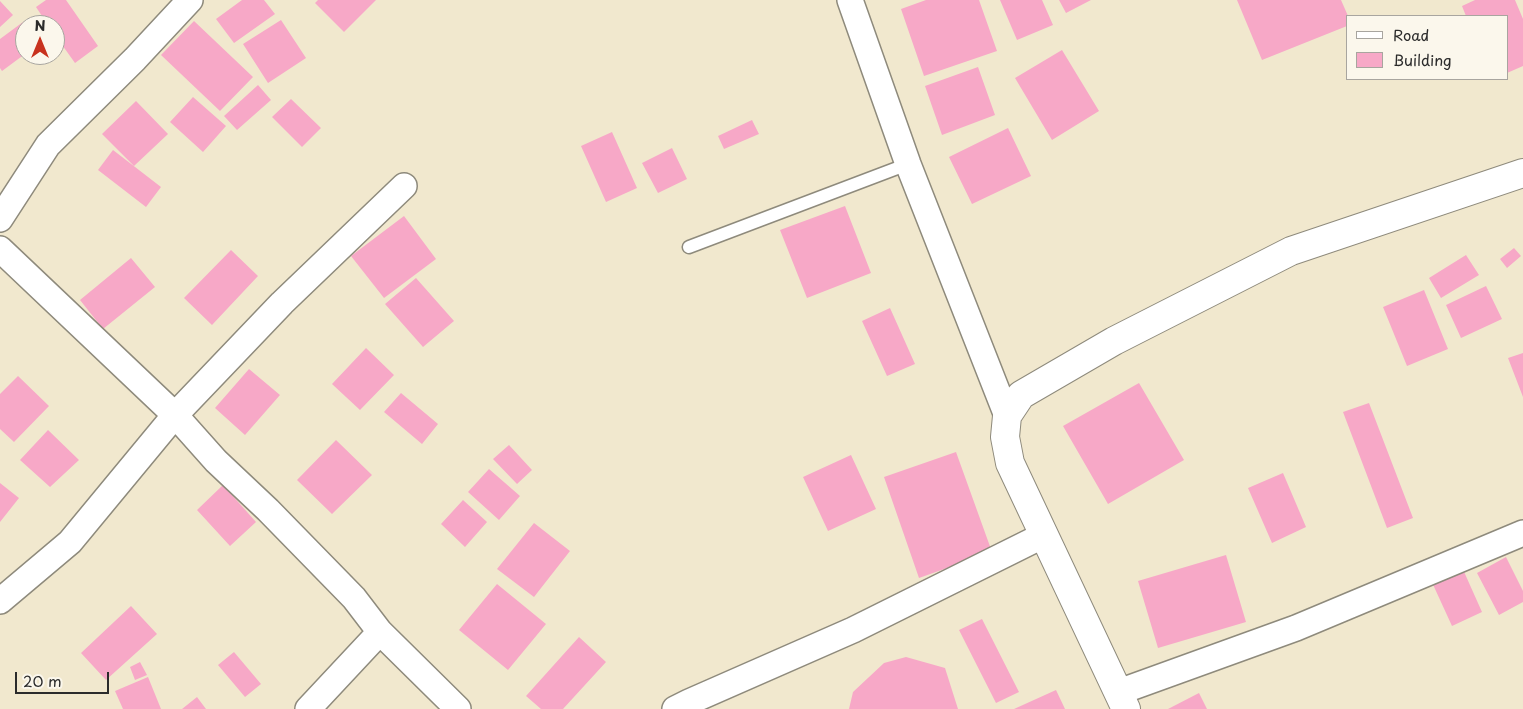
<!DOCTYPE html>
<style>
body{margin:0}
#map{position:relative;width:1523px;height:709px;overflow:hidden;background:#f1e8ce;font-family:"Playpen Sans",sans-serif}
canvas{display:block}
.legend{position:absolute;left:1346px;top:15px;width:162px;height:65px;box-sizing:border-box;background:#fbf7ec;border:1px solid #a8a59f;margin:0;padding:6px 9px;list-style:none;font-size:15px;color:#2b2b2b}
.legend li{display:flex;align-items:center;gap:10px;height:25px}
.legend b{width:25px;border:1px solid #a8a59f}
.north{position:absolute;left:15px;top:15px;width:50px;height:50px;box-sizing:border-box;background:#fbf7ec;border:1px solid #a8a59f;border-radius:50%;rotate:0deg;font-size:14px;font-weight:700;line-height:20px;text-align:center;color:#2b2b2b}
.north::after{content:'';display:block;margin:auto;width:18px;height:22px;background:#c8321e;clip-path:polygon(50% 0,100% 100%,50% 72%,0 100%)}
.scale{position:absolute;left:15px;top:672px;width:94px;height:22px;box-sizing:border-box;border:2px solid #2b2b2b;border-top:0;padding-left:6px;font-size:15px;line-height:18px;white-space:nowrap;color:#2b2b2b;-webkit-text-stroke:4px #fbf7ec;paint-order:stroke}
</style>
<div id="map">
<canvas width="1523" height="709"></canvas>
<ul class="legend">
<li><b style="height:6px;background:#fff"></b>Road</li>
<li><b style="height:14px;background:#f7a8c7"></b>Building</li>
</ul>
<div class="north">N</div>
<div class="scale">20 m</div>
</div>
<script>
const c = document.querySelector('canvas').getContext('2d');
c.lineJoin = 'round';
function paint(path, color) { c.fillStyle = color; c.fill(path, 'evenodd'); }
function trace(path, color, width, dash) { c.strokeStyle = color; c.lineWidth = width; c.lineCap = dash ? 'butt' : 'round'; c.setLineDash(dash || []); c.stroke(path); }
const building = new Path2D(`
 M 46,0 L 66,0 L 98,46 L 75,63 L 55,35 L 55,25 L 48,25 L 36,7 Z
 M 242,0 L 264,0 L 275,14 L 234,43 L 216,19 Z
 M 318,0 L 376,0 L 344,32 L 315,3 Z
 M 926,0 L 979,0 L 997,51 L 924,76 L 901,9 Z
 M 1000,0 L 1042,0 L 1053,25 L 1017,40 Z
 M 1059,0 L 1091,0 L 1066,13 Z
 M 1237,0 L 1341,0 L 1348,16 L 1347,16 L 1347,26 L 1262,60 Z
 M 1475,0 L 1515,0 L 1523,19 L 1523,66 L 1507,73 L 1507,16 L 1466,16 L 1462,6 Z
 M 0,1 L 13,15 L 0,27 Z
 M 281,20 L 306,58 L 268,83 L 243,44 Z
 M 194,21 L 253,77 L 220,111 L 161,55 Z
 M 23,22 L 25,24 L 25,54 L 2,71 L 0,68 L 0,39 Z
 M 1062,50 L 1099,111 L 1052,140 L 1015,78 Z
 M 978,67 L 995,115 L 942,135 L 925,86 Z
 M 258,85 L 271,100 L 237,130 L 224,116 Z
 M 193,97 L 226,126 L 203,152 L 170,122 Z
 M 291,99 L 321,128 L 302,147 L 272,117 Z
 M 136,101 L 168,134 L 134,166 L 102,134 Z
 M 752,120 L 759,134 L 724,149 L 718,136 Z
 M 1008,128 L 1031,176 L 972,204 L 949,157 Z
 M 612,132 L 637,188 L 606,202 L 581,146 Z
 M 672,148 L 687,179 L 658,193 L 642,163 Z
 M 113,150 L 161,187 L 146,207 L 98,170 Z
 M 845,206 L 871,273 L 807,298 L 780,230 Z
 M 404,216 L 436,259 L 384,298 L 351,256 Z
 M 1514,248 L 1521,256 L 1507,268 L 1500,259 Z
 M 231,250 L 258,276 L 212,325 L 184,298 Z
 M 1466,255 L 1479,275 L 1441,298 L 1429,278 Z
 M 131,258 L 155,287 L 103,329 L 80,300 Z
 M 416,278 L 454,321 L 423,347 L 385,304 Z
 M 1486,286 L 1502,319 L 1461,338 L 1446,305 Z
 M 1424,290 L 1448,349 L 1407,366 L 1383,307 Z
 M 890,308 L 915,364 L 887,376 L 862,321 Z
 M 366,348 L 394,375 L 360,410 L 332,384 Z
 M 1523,353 L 1523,397 L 1508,358 Z
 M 249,369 L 280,395 L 245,435 L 215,408 Z
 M 18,376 L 49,406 L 14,442 L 0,429 L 0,394 Z
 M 1139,383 L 1184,460 L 1108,504 L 1063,426 Z
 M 401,393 L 438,424 L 422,444 L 384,412 Z
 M 1369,403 L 1413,518 L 1387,528 L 1343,412 Z
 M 48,430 L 79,460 L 50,487 L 20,460 Z
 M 336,440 L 372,475 L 332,514 L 297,480 Z
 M 509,445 L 532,470 L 517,484 L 493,459 Z
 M 956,452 L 992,552 L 919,578 L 884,477 Z
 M 851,455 L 876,509 L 828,531 L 803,477 Z
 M 489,469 L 520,496 L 499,520 L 468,492 Z
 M 1283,473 L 1306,527 L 1272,543 L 1248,488 Z
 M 0,483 L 19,498 L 0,522 Z
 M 223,485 L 256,522 L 230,546 L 197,510 Z
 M 463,500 L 487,522 L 465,547 L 441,524 Z
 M 534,523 L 570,551 L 534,597 L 497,569 Z
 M 1226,555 L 1246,622 L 1158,648 L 1138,581 Z
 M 1506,557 L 1523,591 L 1523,602 L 1499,615 L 1477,573 Z
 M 1461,565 L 1482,612 L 1452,626 L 1430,578 Z
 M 497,584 L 546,624 L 508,670 L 459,630 Z
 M 131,606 L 157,634 L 106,680 L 81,653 Z
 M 982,619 L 1019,692 L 996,703 L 959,630 Z
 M 579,637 L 606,662 L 563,709 L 541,709 L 526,696 Z
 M 234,652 L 261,684 L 245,697 L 218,665 Z
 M 906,657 L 945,668 L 958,709 L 849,709 L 853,692 L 884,663 Z
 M 140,662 L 147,675 L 135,680 L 130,667 Z
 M 148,677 L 161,709 L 123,709 L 115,691 Z
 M 1056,690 L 1065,709 L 1014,709 Z
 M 1199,693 L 1207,709 L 1168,709 Z
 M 197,697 L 206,709 L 182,709 Z`);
const lane = new Path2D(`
 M 689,247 L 908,164`);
const street = new Path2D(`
 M 850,0 L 908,164 L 1007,416
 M 0,219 L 48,145 L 135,59 L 190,0
 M 0,249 L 175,415 L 216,461 L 268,510 L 354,598 L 380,632 L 458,709
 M 0,601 L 70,542 L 175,415 L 282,303 L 404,186
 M 1119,692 L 1296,628 L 1523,533
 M 308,709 L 380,632
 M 675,709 L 689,702 L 853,630 L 1044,535`);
const secondary = new Path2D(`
 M 1126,709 L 1010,463 L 1005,437 L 1007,416 L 1021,395 L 1114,341 L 1291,251 L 1523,173`);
paint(building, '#f7a8c7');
trace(lane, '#8e8a7c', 15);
trace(street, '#8e8a7c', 28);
trace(secondary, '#8e8a7c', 30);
trace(lane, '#fff', 12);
trace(street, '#fff', 25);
trace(secondary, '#fff', 28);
</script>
